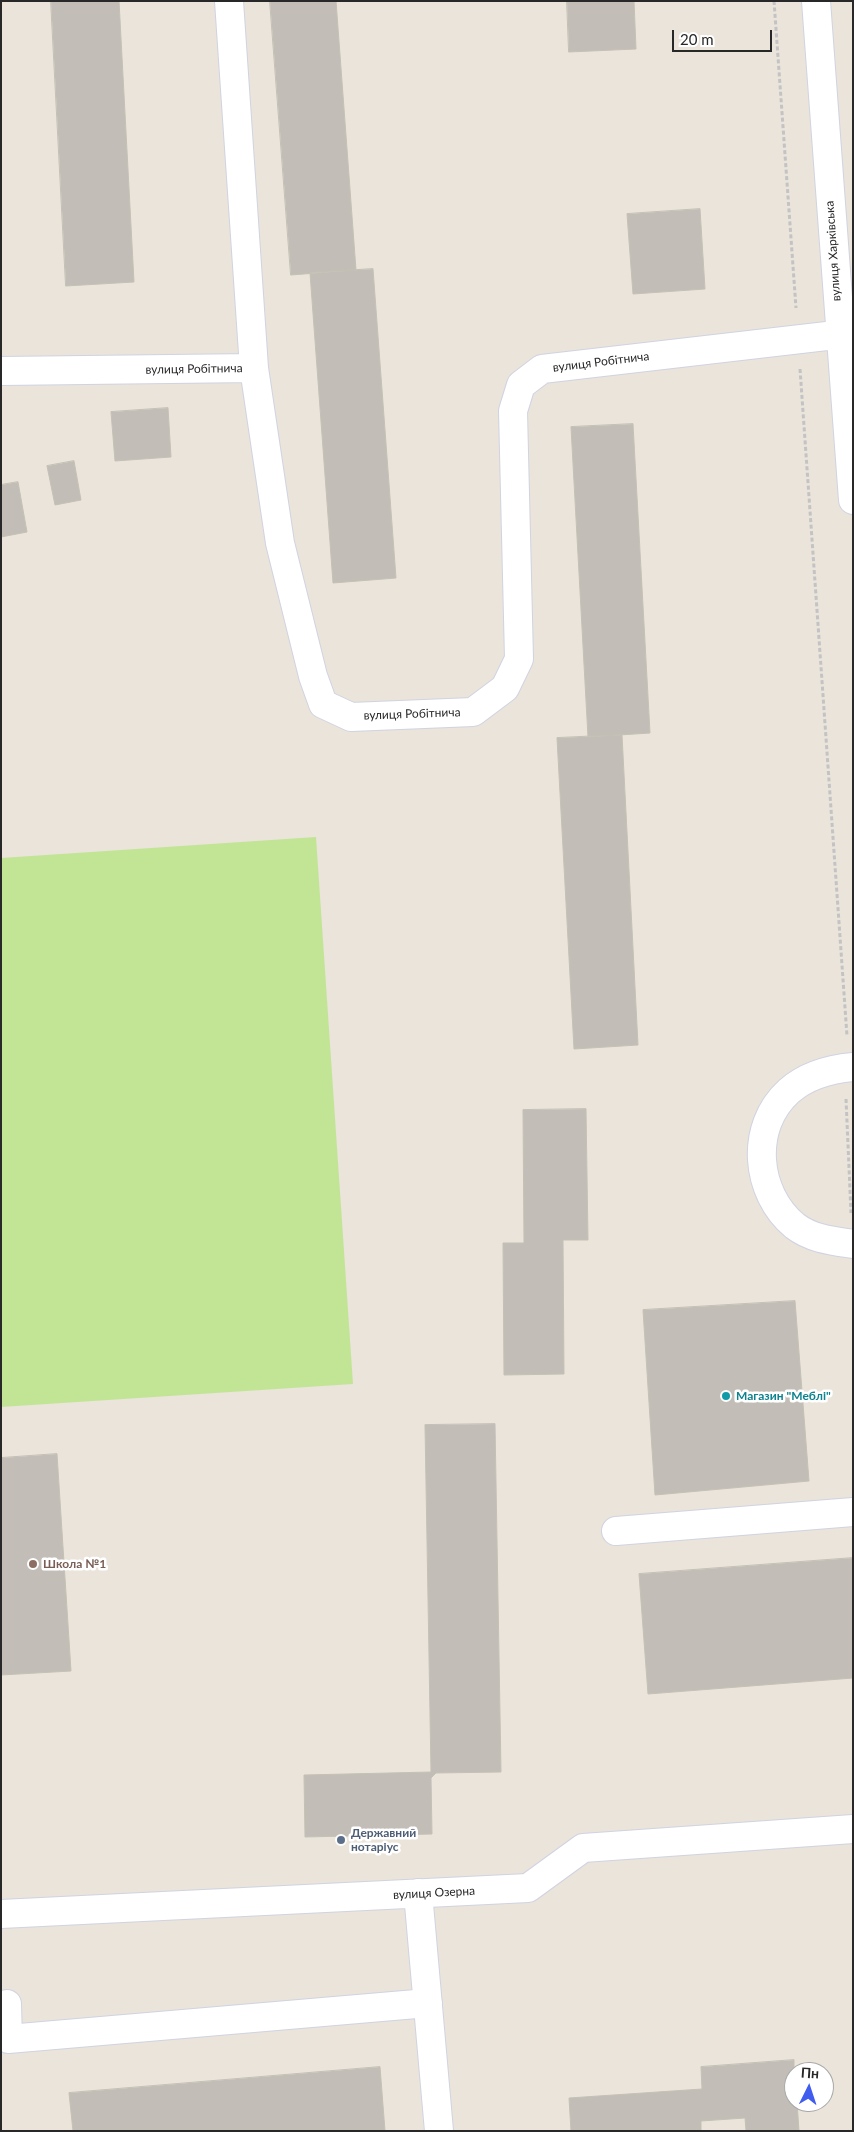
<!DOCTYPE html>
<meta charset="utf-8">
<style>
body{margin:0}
#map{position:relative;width:854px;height:2132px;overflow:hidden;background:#eae4db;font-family:Lato,sans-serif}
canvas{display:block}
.frame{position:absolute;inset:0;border:2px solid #282828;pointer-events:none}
.north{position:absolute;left:784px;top:2062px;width:50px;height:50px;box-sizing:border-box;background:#fff;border:1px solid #a9a9a9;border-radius:50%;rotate:4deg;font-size:14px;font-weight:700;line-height:20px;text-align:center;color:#282828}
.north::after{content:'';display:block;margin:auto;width:18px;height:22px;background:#415df0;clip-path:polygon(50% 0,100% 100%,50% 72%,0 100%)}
.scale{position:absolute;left:672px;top:30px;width:100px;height:22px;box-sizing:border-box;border:2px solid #282828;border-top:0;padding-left:6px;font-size:15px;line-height:18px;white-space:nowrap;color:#282828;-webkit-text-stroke:4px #fff;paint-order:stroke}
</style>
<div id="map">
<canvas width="854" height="2132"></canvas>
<div class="frame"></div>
<div class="north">Пн</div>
<div class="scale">20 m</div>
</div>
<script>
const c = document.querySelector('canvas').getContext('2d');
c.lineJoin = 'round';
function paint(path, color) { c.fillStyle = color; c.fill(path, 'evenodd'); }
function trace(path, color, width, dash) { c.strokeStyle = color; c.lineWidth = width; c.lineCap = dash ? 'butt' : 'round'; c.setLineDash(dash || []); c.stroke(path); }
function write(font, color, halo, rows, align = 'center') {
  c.font = font + ' Lato,sans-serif'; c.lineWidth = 5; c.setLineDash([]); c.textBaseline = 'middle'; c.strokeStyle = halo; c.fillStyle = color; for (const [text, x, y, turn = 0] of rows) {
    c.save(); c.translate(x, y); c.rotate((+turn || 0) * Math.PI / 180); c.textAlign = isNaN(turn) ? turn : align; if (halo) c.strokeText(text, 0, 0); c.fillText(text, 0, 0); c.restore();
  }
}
const pitch = new Path2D(`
 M 316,837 L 353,1384 L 1,1407 L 1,858 Z`);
const building = new Path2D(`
 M 51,1 L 119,1 L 134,282 L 66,286 Z
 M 270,1 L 336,1 L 356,270 L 291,275 Z
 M 567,1 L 634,1 L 636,49 L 569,52 Z
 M 700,209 L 705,289 L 633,294 L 627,214 Z
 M 373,269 L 396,578 L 333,583 L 310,273 Z
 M 168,408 L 171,457 L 115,461 L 111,412 Z
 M 633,424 L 650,733 L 588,737 L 571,427 Z
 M 74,461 L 81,500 L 55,505 L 47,466 Z
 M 18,482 L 27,532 L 1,537 L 1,485 Z
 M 622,735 L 638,1045 L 574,1049 L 557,738 Z
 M 586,1109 L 588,1240 L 563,1240 L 564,1374 L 504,1375 L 503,1243 L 524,1243 L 523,1110 Z
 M 795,1301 L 809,1481 L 655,1495 L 643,1310 Z
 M 495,1424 L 501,1772 L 436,1773 L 431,1778 L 432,1834 L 305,1837 L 304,1775 L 431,1772 L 425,1425 Z
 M 57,1454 L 71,1671 L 1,1675 L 1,1458 Z
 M 853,1558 L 853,1678 L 648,1694 L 639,1574 Z
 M 794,2060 L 794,2102 L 797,2102 L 799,2131 L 746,2131 L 745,2118 L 701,2121 L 701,2131 L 571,2131 L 569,2098 L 702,2089 L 701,2067 Z
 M 380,2067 L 385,2131 L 73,2131 L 69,2093 Z`);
const path = new Path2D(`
 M 774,1 L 796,308
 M 800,369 L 847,1036
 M 846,1099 L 851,1213`);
const minor = new Path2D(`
 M 229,1 L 254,368
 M 816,1 L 853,500
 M 1,371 L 254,368 L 280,543 L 313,676 L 323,704 L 351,717 L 473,712 L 505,688 L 519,659 L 513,411 L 521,385 L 542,369 L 853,333
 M 853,1067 C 831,1069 806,1076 789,1091 C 749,1127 755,1193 795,1226 C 812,1239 833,1241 853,1244
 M 616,1531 L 853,1512
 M 418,1893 L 439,2131
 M 1,1914 L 528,1888 L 583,1848 L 853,1829
 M 7,2004 L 8,2039 L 428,2003`);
const markers = [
 [726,1396,5,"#0f9aa8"],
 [33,1564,5,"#8d6e63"],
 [341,1840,5,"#5c6f8a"]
];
const streetNames = [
 ["вулиця Харківська",833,251,-94],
 ["вулиця Робітнича",601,362,-7],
 ["вулиця Робітнича",194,369,-1],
 ["вулиця Робітнича",412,714,-2],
 ["вулиця Озерна",434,1893,-3]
];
const cultureNames = [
 ["Магазин \"Меблі\"",736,1396]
];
const educationNames = [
 ["Школа №1",43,1564]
];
const serviceNames = [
 ["Державний",351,1833],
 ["нотаріус",351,1847]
];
paint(pitch, '#c1e595');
paint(building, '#c2beb7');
trace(building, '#c5c0b5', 1);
trace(minor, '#d0d3e1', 30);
trace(path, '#c3c3c3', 3, [4, 2.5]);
trace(minor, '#fff', 28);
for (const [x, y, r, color] of markers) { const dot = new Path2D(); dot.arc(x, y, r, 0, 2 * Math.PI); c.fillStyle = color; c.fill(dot); trace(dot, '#fff', 2); }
write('12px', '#282828', '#fff', streetNames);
write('bold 12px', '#0d838f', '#fff', cultureNames, 'left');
write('bold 12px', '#785e54', '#fff', educationNames, 'left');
write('bold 12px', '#4e5e75', '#fff', serviceNames, 'left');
</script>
